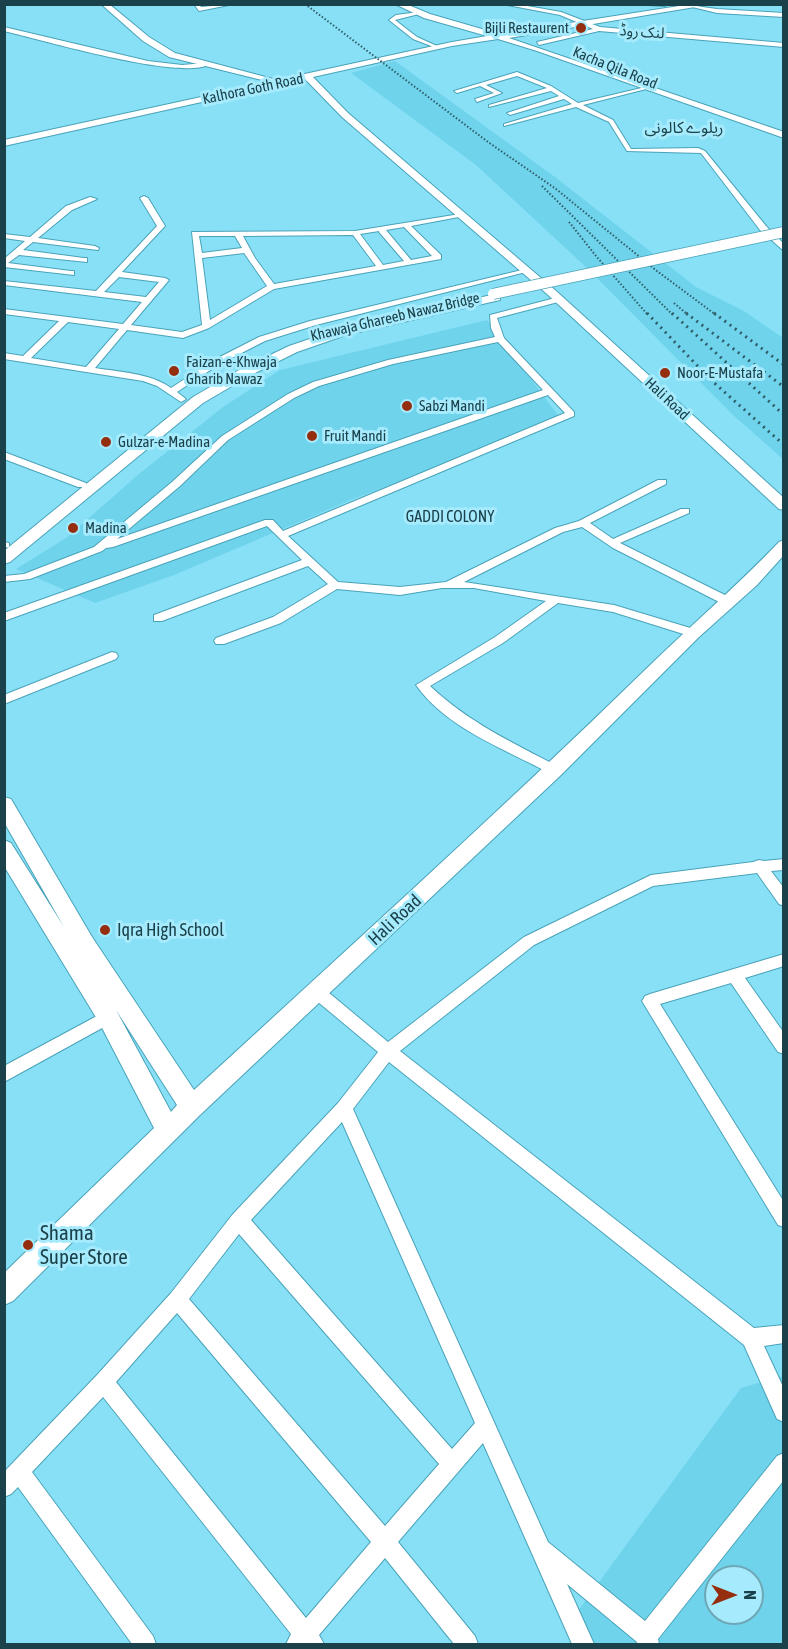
<!DOCTYPE html>
<meta charset="utf-8">
<style>
body{margin:0}
#map{position:relative;width:788px;height:1649px;overflow:hidden;background:#88e0f7;font-family:"Asap Condensed",sans-serif}
canvas{display:block}
.frame{position:absolute;inset:0;border:6px solid #1b414a;pointer-events:none}
.north{position:absolute;left:704px;top:1565px;width:60px;height:60px;box-sizing:border-box;background:#a6ebfd;border:2px solid #6ea7b5;border-radius:50%;rotate:90deg;font-size:16px;font-weight:700;line-height:24px;text-align:center;color:#1b414a}
.north::after{content:'';display:block;margin:auto;width:21px;height:27px;background:#952e0f;clip-path:polygon(50% 0,100% 100%,50% 72%,0 100%)}
</style>
<div id="map">
<canvas width="788" height="1649"></canvas>
<div class="frame"></div>
<div class="north">N</div>
</div>
<script>
const c = document.querySelector('canvas').getContext('2d');
c.lineJoin = 'round';
function paint(path, color) { c.fillStyle = color; c.fill(path, 'evenodd'); }
function trace(path, color, width, dash) { c.strokeStyle = color; c.lineWidth = width; c.lineCap = dash ? 'butt' : 'round'; c.setLineDash(dash || []); c.stroke(path); }
function write(font, color, halo, rows, align = 'center') {
  c.font = font + ' "Asap Condensed","Noto Sans Arabic",sans-serif'; c.lineWidth = 6; c.setLineDash([]); c.textBaseline = 'middle'; c.strokeStyle = halo; c.fillStyle = color; for (const [text, x, y, turn = 0] of rows) {
    c.save(); c.translate(x, y); c.rotate((+turn || 0) * Math.PI / 180); c.textAlign = isNaN(turn) ? turn : align; if (halo) c.strokeText(text, 0, 0); c.fillText(text, 0, 0); c.restore();
  }
}
const built = new Path2D(`
 M 395,61 L 555,177 L 696,287 L 744,311 L 783,338 L 783,459 L 733,415 L 587,268 L 476,165 L 351,73 Z
 M 487,320 L 563,422 L 358,497 L 174,575 L 95,603 L 16,569 L 66,538 L 139,474 L 223,407 L 280,370 Z
 M 783,1376 L 783,1644 L 583,1644 L 572,1619 L 741,1388 ZM 716,1577 L 752,1577 L 752,1613 L 716,1613 Z`);
const street = new Path2D(`
 M 194,4 L 199,4 L 201,7 L 234,4 L 199,11 Z
 M 502,4 L 516,4 L 561,12 L 600,27 L 784,43 L 784,47 L 599,31 L 539,45 L 537,42 L 593,29 L 560,15 Z
 M 629,4 L 667,4 L 665,6 Z
 M 680,4 L 717,9 L 784,13 L 784,17 L 717,13 Z
 M 419,12 L 419,14 L 395,20 L 417,37 L 439,47 L 439,49 L 413,39 L 389,20 L 396,15 Z
 M 4,27 L 148,61 L 182,65 L 205,63 L 208,65 C 178,79 53,43 16,34 L 4,31 Z
 M 517,72 L 551,86 L 578,103 L 650,86 L 650,88 L 583,105 L 613,120 L 631,149 L 698,148 L 705,151 L 766,226 L 784,244 L 784,251 L 760,230 L 701,153 L 627,151 L 609,122 L 576,107 L 504,126 L 504,124 L 572,104 L 564,99 L 510,115 L 507,113 L 559,96 L 551,91 L 489,107 L 489,105 L 547,88 L 517,76 L 486,85 L 502,93 L 477,102 L 475,99 L 494,93 L 480,86 L 457,93 L 454,91 Z
 M 144,196 L 148,198 L 165,226 L 122,272 L 165,278 L 169,280 L 131,325 L 182,332 L 202,325 L 192,232 L 355,231 L 460,214 L 464,216 L 411,226 L 441,255 L 441,259 L 274,289 L 209,328 L 183,338 L 127,330 L 95,368 C 120,372 150,373 171,388 L 212,361 L 259,337 L 310,321 L 526,269 L 530,271 L 316,325 L 265,341 L 218,365 L 177,392 L 186,399 L 181,402 L 157,386 L 143,381 L 4,359 L 4,353 L 23,356 L 59,321 L 4,314 L 4,309 L 123,324 L 142,302 L 4,285 L 4,281 L 96,291 L 157,226 L 140,198 ZM 404,227 L 432,256 L 411,260 L 386,230 ZM 379,231 L 379,232 L 404,261 L 383,265 L 360,234 ZM 353,235 L 376,266 L 274,284 L 255,258 L 243,236 ZM 199,236 L 235,236 L 242,248 L 202,253 ZM 244,253 L 267,286 L 210,320 L 202,258 ZM 119,277 L 159,282 L 146,297 L 104,292 ZM 68,322 L 119,329 L 86,367 L 31,358 Z
 M 90,197 L 97,199 L 72,210 L 38,238 L 95,246 L 99,248 L 98,250 L 33,242 L 23,250 L 84,258 L 87,258 L 87,262 L 19,255 L 8,263 L 71,271 L 74,271 L 74,275 L 4,267 L 4,259 L 25,241 L 4,238 L 4,234 L 30,237 L 66,206 Z
 M 559,297 L 563,299 L 562,301 L 497,318 L 504,338 L 574,412 L 574,416 L 288,536 L 338,582 L 400,587 L 446,582 L 555,528 L 579,521 L 658,480 L 666,480 L 666,484 L 590,523 L 613,539 L 681,509 L 689,509 L 689,513 L 620,543 L 733,599 L 733,605 L 725,605 L 613,548 L 582,527 L 563,532 L 464,582 L 614,605 L 697,630 L 699,633 L 693,637 L 613,612 L 558,603 L 503,643 L 430,686 C 468,722 513,743 559,767 L 560,770 L 559,773 L 549,773 C 505,749 446,728 416,685 L 495,637 L 546,601 L 474,588 L 442,588 L 400,595 L 337,589 L 281,623 L 224,644 L 216,644 L 214,641 L 216,638 L 273,617 L 328,584 L 308,566 L 162,621 L 154,621 L 154,615 L 302,560 L 267,526 L 4,621 L 4,613 L 265,520 L 273,520 L 283,531 L 565,413 L 548,395 L 113,547 L 106,548 L 102,551 L 30,579 L 4,582 L 4,576 L 24,574 L 94,547 L 172,482 L 222,436 L 288,394 L 313,382 L 388,360 L 495,337 L 491,328 L 490,315 ZM 498,342 L 543,390 L 117,539 L 180,486 L 228,440 L 294,398 L 319,386 L 393,364 Z
 M 4,452 L 86,483 L 87,485 L 86,487 L 78,487 L 4,459 Z
 M 4,542 L 9,543 L 9,547 L 4,548 Z
 M 112,652 L 116,653 L 118,656 L 116,659 L 4,704 L 4,695 Z
 M 784,859 L 784,870 L 771,871 L 784,888 L 784,906 L 779,904 L 757,873 L 653,886 L 534,945 L 400,1051 L 754,1328 L 784,1325 L 784,1343 L 764,1346 L 784,1389 L 784,1422 L 777,1419 L 744,1345 L 389,1062 L 353,1109 L 548,1542 L 645,1621 L 777,1456 L 784,1453 L 784,1480 L 658,1639 L 659,1644 L 637,1644 L 637,1642 L 567,1584 L 594,1644 L 572,1644 L 483,1443 L 398,1542 L 475,1636 L 478,1644 L 454,1644 L 385,1558 L 319,1635 L 324,1644 L 286,1644 L 291,1634 L 103,1397 L 32,1472 L 153,1636 L 156,1644 L 132,1644 L 18,1487 L 11,1494 L 4,1497 L 4,1472 L 97,1375 L 171,1293 L 233,1214 L 338,1103 L 378,1052 L 312,997 L 309,992 L 312,987 L 317,985 L 322,987 L 388,1042 L 524,937 L 651,875 L 753,862 L 759,860 L 764,861 ZM 342,1122 L 475,1423 L 452,1449 L 251,1220 ZM 239,1234 L 439,1464 L 385,1526 L 189,1299 ZM 177,1313 L 371,1542 L 306,1618 L 116,1382 Z
 M 784,954 L 784,966 L 745,978 L 784,1033 L 784,1054 L 778,1052 L 731,983 L 660,1004 L 784,1202 L 784,1227 L 778,1225 L 642,1001 L 645,996 L 650,994 Z
 M 108,1010 L 113,1012 L 116,1017 L 113,1022 L 4,1082 L 4,1066 Z`);
const secondary = new Path2D(`
 M 101,4 L 109,4 L 149,37 L 175,53 L 277,80 L 452,42 L 487,36 L 424,18 L 395,4 L 406,4 L 430,14 L 499,34 L 692,4 L 713,4 L 509,38 L 784,132 L 784,138 L 537,51 L 498,39 L 452,46 L 313,77 L 348,113 L 555,290 L 784,498 L 784,510 L 779,509 L 547,294 L 342,117 L 305,79 L 4,146 L 4,140 L 270,82 L 169,57 L 143,41 Z
 M 496,294 L 500,296 L 500,300 L 346,335 L 297,352 L 249,376 L 203,403 L 10,562 L 4,564 L 4,551 L 193,397 L 239,370 L 289,346 L 339,329 Z
 M 784,540 L 784,555 L 757,585 L 699,637 L 561,775 L 200,1115 L 13,1301 L 4,1305 L 4,1273 L 154,1128 L 100,1024 L 4,866 L 4,840 L 11,843 L 64,927 L 4,822 L 4,797 L 11,799 L 92,937 L 194,1090 C 345,951 498,813 645,670 C 689,627 736,587 779,542 ZM 116,1010 L 177,1105 L 171,1112 Z`);
const railFar1 = new Path2D(`
 M 305,4 L 488,142 L 556,189 L 657,271 L 716,315
 M 542,186 L 673,315
 M 569,222 L 596,256 L 648,315
 M 674,303 L 688,315`);
const rail = new Path2D(`
 M 647,313 L 711,380 L 784,445
 M 672,313 L 784,415
 M 686,313 L 784,387
 M 714,313 L 784,365`);
const secondaryBridge = new Path2D(`
 M 493,294 L 784,232`);
const markers = [
 [581,28,6,"#952e0f"],
 [174,371,6,"#952e0f"],
 [665,373,6,"#952e0f"],
 [407,406,6,"#952e0f"],
 [312,436,6,"#952e0f"],
 [106,442,6,"#952e0f"],
 [73,528,6,"#952e0f"],
 [105,930,6,"#952e0f"],
 [28,1245,6,"#952e0f"]
];
const farPoinames = [
 ["Bijli Restaurent",569,28,"right"],
 ["Faizan-e-Khwaja",186,362],
 ["Gharib Nawaz",186,379],
 ["Noor-E-Mustafa",677,373],
 ["Sabzi Mandi",419,406],
 ["Fruit Mandi",324,436],
 ["Gulzar-e-Madina",118,442],
 ["Madina",85,528]
];
const farStreetnames = [
 ["لنک روڈ",642,32,4],
 ["Kacha Qila Road",615,68,22],
 ["Kalhora Goth Road",253,89,-12],
 ["Khawaja Ghareeb Nawaz Bridge",395,317,-13],
 ["Hali Road",667,399,43]
];
const farNeighbourhoodnames = [
 ["ریلوے کالونی",684,128],
 ["GADDI COLONY",450,517]
];
const streetNames = [
 ["Hali Road",395,920,-43]
];
const poiNames = [
 ["Iqra High School",117,930]
];
const nearPoinames = [
 ["Shama",40,1233],
 ["Super Store",40,1257]
];
paint(built, '#6fd3ec');
trace(street, '#49a3b8', 2);
trace(secondary, '#49a3b8', 2);
paint(street, '#fff');
paint(secondary, '#fff');
trace(railFar1, '#2f5e69', 2, [1.5, 2]);
trace(rail, '#2f5e69', 3, [2, 4.5]);
trace(secondaryBridge, '#49a3b8', 12, []);
trace(secondaryBridge, '#fff', 10);
for (const [x, y, r, color] of markers) { const dot = new Path2D(); dot.arc(x, y, r, 0, 2 * Math.PI); c.fillStyle = color; c.fill(dot); trace(dot, '#a6ebfd', 2); }
write('15px', '#1b414a', '#a6ebfd', farPoinames, 'left');
write('15px', '#1b414a', '#a6ebfd', farStreetnames);
write('16px', '#1b414a', '#a6ebfd', farNeighbourhoodnames);
write('18px', '#1b414a', '#a6ebfd', streetNames);
write('18px', '#1b414a', '#a6ebfd', poiNames, 'left');
write('21px', '#1b414a', '#a6ebfd', nearPoinames, 'left');
</script>
